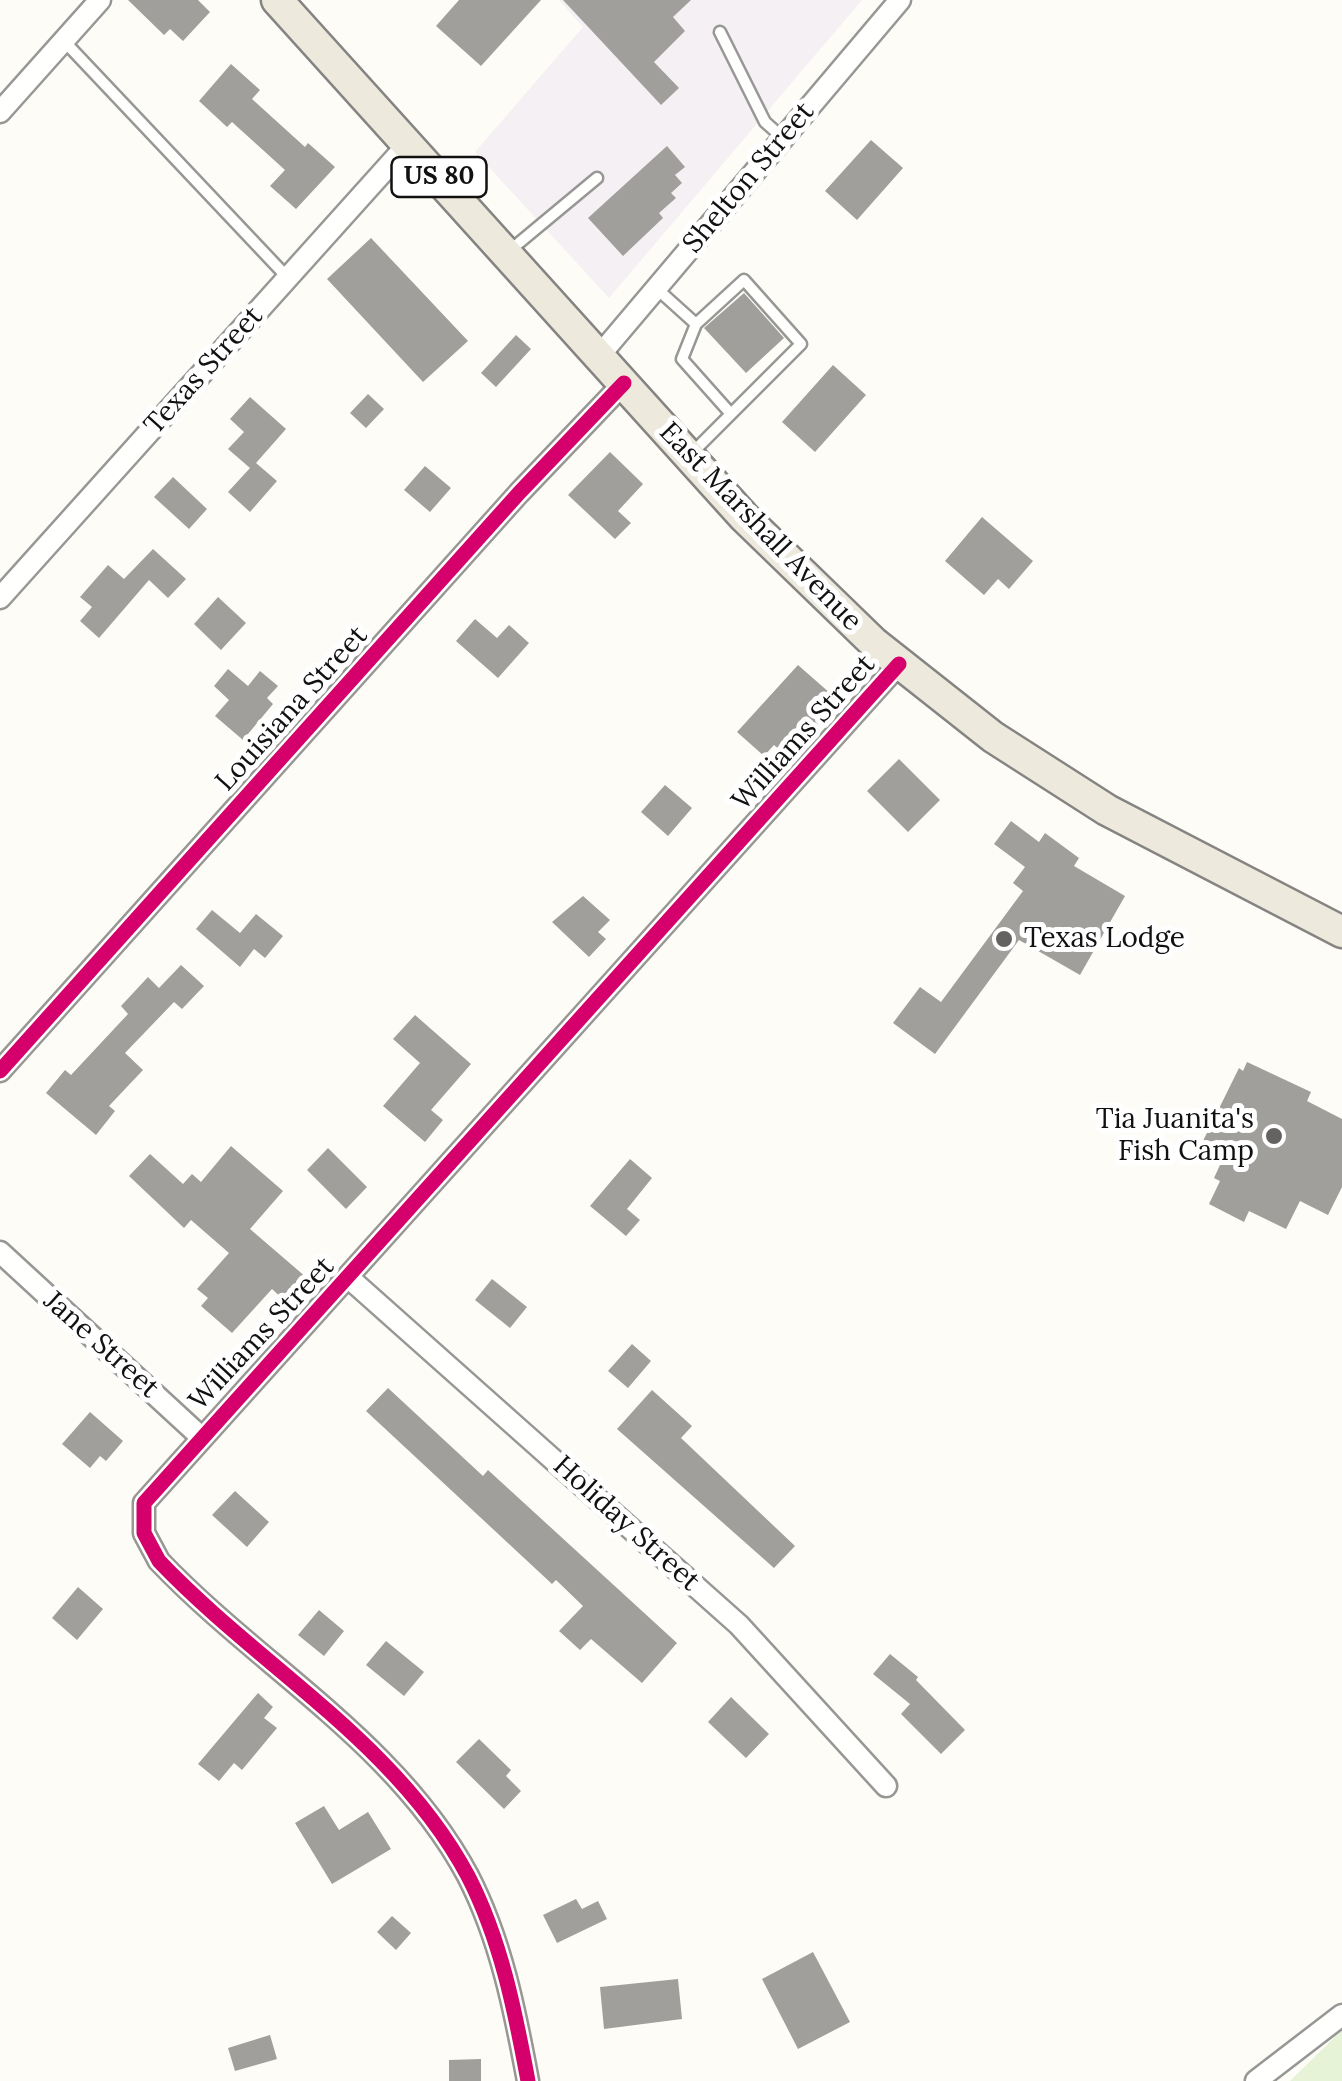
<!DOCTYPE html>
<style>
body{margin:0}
canvas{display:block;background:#fdfcf7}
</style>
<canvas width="1342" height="2081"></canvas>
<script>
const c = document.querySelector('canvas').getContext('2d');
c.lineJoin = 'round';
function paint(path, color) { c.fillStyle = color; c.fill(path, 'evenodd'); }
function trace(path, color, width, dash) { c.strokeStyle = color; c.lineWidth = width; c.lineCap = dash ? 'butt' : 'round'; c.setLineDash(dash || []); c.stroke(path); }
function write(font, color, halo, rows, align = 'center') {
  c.font = font + ' Lora,serif'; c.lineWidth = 10; c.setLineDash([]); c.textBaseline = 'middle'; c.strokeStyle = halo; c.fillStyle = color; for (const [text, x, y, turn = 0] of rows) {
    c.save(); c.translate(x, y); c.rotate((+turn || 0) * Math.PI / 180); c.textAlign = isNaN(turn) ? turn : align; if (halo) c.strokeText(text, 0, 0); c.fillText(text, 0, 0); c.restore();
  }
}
const industrial = new Path2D(`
 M 559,0 L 862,0 L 609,298 L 475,152 L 583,27 Z`);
const green = new Path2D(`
 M 1342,2030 L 1342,2081 L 1290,2081 Z`);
const building = new Path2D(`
 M 128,0 L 198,0 L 210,12 L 183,41 L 170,29 L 164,35 Z
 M 459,0 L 541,0 L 481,66 L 436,26 Z
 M 563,0 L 691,0 L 673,17 L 685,31 L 654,62 L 679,88 L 661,105 Z
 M 231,64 L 260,90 L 252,99 L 305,147 L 308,143 L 335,167 L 296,209 L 270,186 L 285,170 L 232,122 L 227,127 L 199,101 Z
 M 871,140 L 903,168 L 857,220 L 825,191 Z
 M 667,146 L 685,167 L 675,175 L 682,183 L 671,193 L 676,198 L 659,213 L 663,218 L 623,256 L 588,218 Z
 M 371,238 L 468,341 L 423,382 L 327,279 Z
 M 744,293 L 784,338 L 746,373 L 704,328 Z
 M 516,335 L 531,349 L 496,387 L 481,373 Z
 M 833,365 L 866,395 L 815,452 L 782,422 Z
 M 368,394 L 384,409 L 366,428 L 350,413 Z
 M 250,397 L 286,429 L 256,463 L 277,481 L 250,512 L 228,492 L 250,468 L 228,449 L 244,432 L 230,419 Z
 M 610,452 L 643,484 L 618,511 L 631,523 L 615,539 L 568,495 Z
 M 425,466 L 451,488 L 430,512 L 404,490 Z
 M 173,477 L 207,509 L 189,529 L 154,497 Z
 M 982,517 L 1033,561 L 1009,589 L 998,579 L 984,595 L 945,561 Z
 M 153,549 L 186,579 L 168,598 L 149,580 L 99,638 L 80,621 L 92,607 L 80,597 L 108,565 L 124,579 Z
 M 218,597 L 246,623 L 221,650 L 194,624 Z
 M 475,619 L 497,638 L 509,625 L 529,643 L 498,678 L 456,641 Z
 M 798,665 L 839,701 L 788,758 L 774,745 L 764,756 L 737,732 Z
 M 228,669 L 248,686 L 260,671 L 278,686 L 267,698 L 273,704 L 243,740 L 215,716 L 229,700 L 214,686 Z
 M 899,759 L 940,800 L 908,832 L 867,791 Z
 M 665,785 L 692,808 L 668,836 L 641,812 Z
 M 1011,821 L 1039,842 L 1045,833 L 1079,858 L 1074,866 L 1125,896 L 1080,975 L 1019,940 L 935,1054 L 893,1023 L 920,987 L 941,1002 L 1023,891 L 1013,883 L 1025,867 L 994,844 Z
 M 583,896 L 610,920 L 598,932 L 606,939 L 589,957 L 552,922 Z
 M 212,910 L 240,933 L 256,914 L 283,936 L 265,958 L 254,949 L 240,967 L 196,929 Z
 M 181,965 L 204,986 L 182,1009 L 174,1002 L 125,1053 L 143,1070 L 109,1106 L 115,1111 L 96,1135 L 46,1093 L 65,1070 L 71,1075 L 128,1014 L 121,1006 L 148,977 L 159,988 Z
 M 415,1015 L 471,1064 L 431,1110 L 443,1120 L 425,1142 L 383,1106 L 420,1063 L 393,1039 Z
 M 1247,1062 L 1311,1092 L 1307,1101 L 1342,1119 L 1342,1187 L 1328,1215 L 1300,1201 L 1286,1229 L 1249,1211 L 1244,1222 L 1209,1204 L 1220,1181 L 1214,1178 L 1220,1165 L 1197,1153 L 1239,1068 L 1243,1071 Z
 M 231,1146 L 283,1191 L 250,1229 L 307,1278 L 286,1302 L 272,1289 L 232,1333 L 201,1306 L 208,1298 L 197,1289 L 229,1253 L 191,1220 L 184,1228 L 129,1176 L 150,1154 L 183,1184 L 192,1174 L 201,1182 Z
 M 328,1148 L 367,1187 L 346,1209 L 307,1170 Z
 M 630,1159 L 652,1178 L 627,1209 L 640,1220 L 626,1236 L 590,1206 Z
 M 492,1279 L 527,1307 L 510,1328 L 475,1300 Z
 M 632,1344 L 651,1361 L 628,1388 L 608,1371 Z
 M 388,1388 L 483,1476 L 488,1470 L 677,1643 L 642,1683 L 591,1639 L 580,1650 L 559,1631 L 583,1606 L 556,1580 L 552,1584 L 366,1411 Z
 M 652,1390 L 692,1426 L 681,1438 L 795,1546 L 774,1568 L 617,1429 Z
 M 90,1412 L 123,1441 L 106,1461 L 100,1456 L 90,1468 L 62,1444 Z
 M 235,1491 L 269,1522 L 247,1547 L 212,1515 Z
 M 78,1587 L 103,1609 L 77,1640 L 52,1618 Z
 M 319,1610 L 344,1631 L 324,1656 L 298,1635 Z
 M 386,1641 L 424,1672 L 404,1696 L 366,1665 Z
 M 890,1654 L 918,1677 L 916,1680 L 965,1730 L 941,1754 L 901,1714 L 910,1704 L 873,1674 Z
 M 258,1693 L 273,1707 L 264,1718 L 277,1728 L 242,1770 L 234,1763 L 219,1781 L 198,1764 Z
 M 731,1697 L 769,1734 L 746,1758 L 708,1722 Z
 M 479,1739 L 511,1770 L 506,1776 L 521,1791 L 504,1809 L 456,1762 Z
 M 324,1806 L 339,1830 L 368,1812 L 391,1849 L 332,1884 L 295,1823 Z
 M 576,1899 L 582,1909 L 598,1901 L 607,1919 L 557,1943 L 543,1915 Z
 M 392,1916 L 411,1933 L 396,1950 L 377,1932 Z
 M 813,1952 L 850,2022 L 798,2049 L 762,1979 Z
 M 678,1979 L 682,2019 L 604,2029 L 600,1987 Z
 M 270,2035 L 277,2059 L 235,2071 L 228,2048 Z
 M 481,2059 L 481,2081 L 449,2081 L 449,2060 Z`);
const service = new Path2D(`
 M 720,32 L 765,122 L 783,138
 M 64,41 L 287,277
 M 508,252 L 597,178
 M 656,288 L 696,324 L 744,280 L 801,344 L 690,455
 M 696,324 L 682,359 L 731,414`);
const minor = new Path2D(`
 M 0,112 L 100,0
 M 599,356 L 900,0
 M 0,598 L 408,144
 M 0,1071 L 519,493 L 624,383
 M 0,1252 L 201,1437
 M 349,1278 L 739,1625 L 886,1786
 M 528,2081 C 515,2011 501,1940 468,1876 C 398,1744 260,1667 159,1561 L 144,1533 L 144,1503 L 899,664
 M 1256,2081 L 1342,2015`);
const primary = new Path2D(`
 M 277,0 L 744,517 L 874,643 L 993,737 L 1107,810 L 1342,932`);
const cycleway = new Path2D(`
 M 0,1071 L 519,493 L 624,383
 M 528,2081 C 515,2011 501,1940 468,1876 C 398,1744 260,1667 159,1561 L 144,1533 L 144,1503 L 899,664`);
const markers = [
 [1004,939,10,"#646362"],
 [1274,1136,10,"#646362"]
];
const shields = [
 [439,177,95]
];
const shieldNames = [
 ["US 80",439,177]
];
const streetNames = [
 ["Shelton Street",749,178,-50],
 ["Texas Street",204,371,-48],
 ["East Marshall Avenue",760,527,46],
 ["Louisiana Street",292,709,-48],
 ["Williams Street",804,733,-48],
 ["Williams Street",262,1334,-47],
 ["Jane Street",101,1345,42],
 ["Holiday Street",626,1524,42]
];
const poiNames = [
 ["Texas Lodge",1024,939],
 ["Tia Juanita's",1254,1120,"right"],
 ["Fish Camp",1254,1152,"right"]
];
paint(industrial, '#f5f0f3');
paint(green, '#e7f3d7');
paint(building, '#a19f9c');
trace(service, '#979795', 15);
trace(minor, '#979795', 25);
trace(primary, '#858482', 35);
trace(service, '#fffffe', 10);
trace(minor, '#fffffe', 20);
trace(primary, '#ede9dc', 30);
trace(cycleway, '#d6006c', 15);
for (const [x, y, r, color] of markers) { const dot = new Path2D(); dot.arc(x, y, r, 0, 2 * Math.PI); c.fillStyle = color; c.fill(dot); trace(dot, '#fff', 4); }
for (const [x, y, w] of shields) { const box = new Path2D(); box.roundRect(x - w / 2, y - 20, w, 40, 8); c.fillStyle = '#fff'; c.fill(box); trace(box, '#111', 2.5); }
write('bold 25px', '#111', null, shieldNames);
write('28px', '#111', '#fff', streetNames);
write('28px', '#111', '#fff', poiNames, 'left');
</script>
